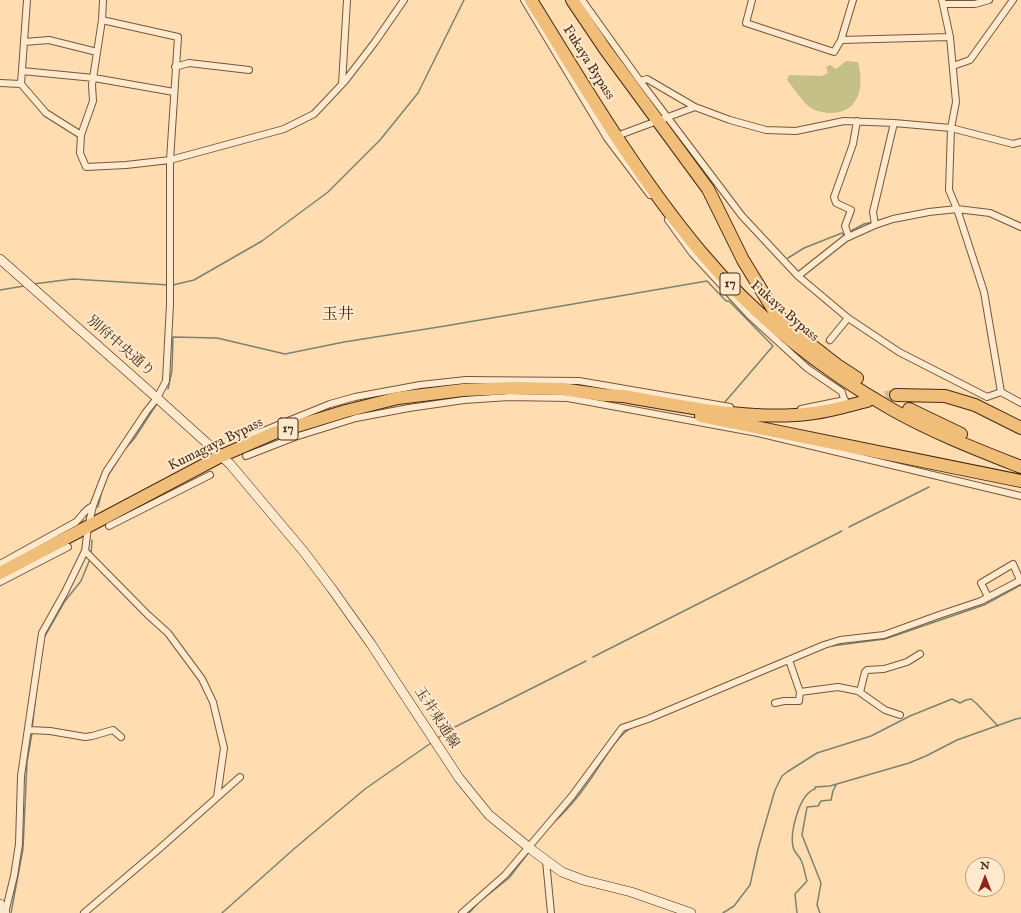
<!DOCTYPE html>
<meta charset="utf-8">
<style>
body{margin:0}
#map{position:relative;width:1021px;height:913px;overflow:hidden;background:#ffddb0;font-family:"IM FELL English",serif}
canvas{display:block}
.north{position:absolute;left:965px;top:857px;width:40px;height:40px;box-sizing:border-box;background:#ffe9cc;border:1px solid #b59d83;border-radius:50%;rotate:0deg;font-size:11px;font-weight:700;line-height:16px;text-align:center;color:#462a15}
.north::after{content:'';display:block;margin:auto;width:14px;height:18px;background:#8f2418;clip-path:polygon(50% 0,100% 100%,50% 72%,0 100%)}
</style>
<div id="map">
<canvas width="1021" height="913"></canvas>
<div class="north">N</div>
</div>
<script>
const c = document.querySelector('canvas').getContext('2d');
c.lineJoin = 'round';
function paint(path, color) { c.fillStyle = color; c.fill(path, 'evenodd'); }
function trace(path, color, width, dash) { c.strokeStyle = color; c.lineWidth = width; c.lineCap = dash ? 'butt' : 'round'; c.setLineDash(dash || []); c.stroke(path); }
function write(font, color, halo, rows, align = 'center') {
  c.font = font + ' "IM FELL English","Noto Serif JP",serif'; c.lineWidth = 4; c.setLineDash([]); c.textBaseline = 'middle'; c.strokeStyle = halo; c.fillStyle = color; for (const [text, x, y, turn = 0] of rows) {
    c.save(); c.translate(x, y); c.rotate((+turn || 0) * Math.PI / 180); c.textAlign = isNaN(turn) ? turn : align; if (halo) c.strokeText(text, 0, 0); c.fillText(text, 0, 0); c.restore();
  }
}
const green = new Path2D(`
 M 846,61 L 858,62 C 864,84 861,112 832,113 C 825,113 817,112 811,108 C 804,104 793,87 787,80 L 789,75 L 822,76 L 828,73 L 826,67 L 830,65 L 836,69 Z`);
const stream = new Path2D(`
 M 898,215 L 921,211
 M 876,221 L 888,218
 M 849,232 L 864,224 L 873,222
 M 788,258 L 804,248 L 842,233 L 844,235 L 846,234
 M 33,284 L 73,279 L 169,285
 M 173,285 L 194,280 L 262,241 L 328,192 L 380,140 L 418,93 L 464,0
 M 0,290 L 24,286
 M 168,389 L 172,370 L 173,337 L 217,338 L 285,354 L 344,342 L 445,326 L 707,281 L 726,301 L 729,301 L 773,346 L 725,402
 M 123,451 L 134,439 L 156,405
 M 107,477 L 118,460
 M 98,507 L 102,490
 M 849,527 L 929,487
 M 91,555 L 92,540
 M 45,636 L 65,601 L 81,581 L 90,559
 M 831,646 L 885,639 L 984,605 L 1021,585
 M 593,657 L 842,531
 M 32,729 L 37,685
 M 437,739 L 447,731 L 586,661
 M 550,826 C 564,813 577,799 587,784 C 599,769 616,734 633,727
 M 11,913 L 23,849 L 27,762 L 32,733
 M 222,913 L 295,848 L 365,789 L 431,743
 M 469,913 L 479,902 L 509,878 L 529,852
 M 723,913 L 734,906 L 750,885 L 758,849 L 775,790 L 782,776 L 787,772 L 817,753 L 871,736 L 910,716 L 952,699 L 960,703 L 966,700 L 971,699 L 976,703 L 998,726
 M 797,913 L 795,894 L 807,881 C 805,875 804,866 801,860 C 799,856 794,852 793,847 C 790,832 799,794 815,789 L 815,787 L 830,786 L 909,763 L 926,756 L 957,740 L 1016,719 L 1021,718
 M 820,913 L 817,905 L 821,883 L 802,835 L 807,807 L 818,806 L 821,801 L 831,800 L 833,791 L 836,785`);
const streetTunnel = new Path2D(`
 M 810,365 L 830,340`);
const highwayTunnel = new Path2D(`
 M 868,401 L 896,395`);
const street = new Path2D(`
 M 103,0 L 102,20 L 92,85 L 93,101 L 81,135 L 80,153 L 86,167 L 126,165 L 170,160 L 284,129 L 314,114 L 345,81 L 375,42 L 404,0
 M 524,0 L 607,138 L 650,195
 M 582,0 L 640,81 L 742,216 L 798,276 L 848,318 L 899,352 L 987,397 L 1001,392 L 1021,403
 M 752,0 L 746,23 L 834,52 L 841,40 L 853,0
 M 942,0 L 950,37 L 956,102 L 951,128 L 949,190 L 957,209 L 984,292 L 1001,392
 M 943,4 L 975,4 L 989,0
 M 841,40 L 950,37
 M 24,42 L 49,40 L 97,52
 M 953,66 L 970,60 L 1013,0
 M 175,67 L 189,63 L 249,70
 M 22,71 L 94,78 L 174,92
 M 640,81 L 647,79 L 695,107 L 730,120 L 766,130 L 796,131 L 844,121 L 894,123 L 951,128 L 1013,144 L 1021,142
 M 0,83 L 21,84 L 46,113 L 81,135
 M 21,84 L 27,0
 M 342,84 L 347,0
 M 614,137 L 695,107
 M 668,220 L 692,253 L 749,315 L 807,368 L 842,392 L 845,403
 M 875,225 L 873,212 L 894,123
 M 849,237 L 845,226 L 851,210 L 836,203 L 834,197 L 853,144 L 857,121
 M 798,276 L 846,238 L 875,225 L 893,219 L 929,212 L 957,209 L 990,213 L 1021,227
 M 830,340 L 848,318
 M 801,409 L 845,400
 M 241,440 L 330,404 L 355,397 L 420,385 L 466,380 L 579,381 L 730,407
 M 246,456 L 295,437 L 356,418 L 409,408 L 464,400 L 509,397 L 568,398 L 758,433 L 1021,496
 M 109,526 L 210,475
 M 85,551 L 148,615 L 168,633 L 202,679 L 213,702 L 224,748 L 217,797
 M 0,564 L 76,522 C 83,515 84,510 93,506
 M 0,582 L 68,547
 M 988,597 L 981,583 L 1013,564 L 1020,580
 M 800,692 L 838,687 L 858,691 L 885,710 L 900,715
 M 860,692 L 865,672 L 867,670 L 884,669 L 907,662 L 920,654
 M 775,703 L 784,701 L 799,701 L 800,692 L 789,660
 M 28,730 L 50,731 L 85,737 L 92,736 L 113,730 L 121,737
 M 546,861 L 551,913
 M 5,913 L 14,876 L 19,844 L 21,776 L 42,633 L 65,592 L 85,551 L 88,527 L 93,506 L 106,472 L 146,412 L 157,398 L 166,381 L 170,304 L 170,160 L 178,37 L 102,20
 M 84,913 L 159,849 L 240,777
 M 462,913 L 505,875 L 572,796 L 622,728 L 648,719 L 824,645 L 840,640 L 884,635 L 939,615 L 981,601 L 1021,580`);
const secondary = new Path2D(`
 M 0,259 L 157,398 L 230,464 L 304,552 L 332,589 L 371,644 L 459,778 L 489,815 L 532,850 L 562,872 L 583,880 L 631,892 L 691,913
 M 0,904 L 5,913`);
const highway = new Path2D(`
 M 531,0 C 584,86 636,174 700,251 C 753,315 822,370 893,410 C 934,433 978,450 1021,467
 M 572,0 L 605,49 L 708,189 L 743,260 L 776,314 L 801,337 L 837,365 L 857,378
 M 896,395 L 945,396 L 975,405 L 1021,428
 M 909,409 L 961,434
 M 701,416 L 1021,481
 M 0,573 L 221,456 L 274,433 L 346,411 L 398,398 L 463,390 L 513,388 L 561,389 L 604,395 L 623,396 C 683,406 754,422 814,413 C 832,411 850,405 867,401`);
const shields = [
 [730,284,20],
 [288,429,20]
];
const shieldNames = [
 ["17",730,284],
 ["17",288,429]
];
const streetNames = [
 ["Fukaya Bypass",588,63,58],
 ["Fukaya Bypass",784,312,41],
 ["別府中央通り",120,347,41],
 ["Kumagaya Bypass",216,445,-26],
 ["玉井東通線",436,718,57]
];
const quarterNames = [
 ["玉井",338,316]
];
paint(green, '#c5c088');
trace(stream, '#7c8270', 1.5);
trace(streetTunnel, '#dab991', 6, [6, 3]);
trace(highwayTunnel, '#dab991', 12, [12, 6]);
trace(street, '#74573c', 8);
trace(secondary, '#462a15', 10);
trace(highway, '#462a15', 14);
trace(street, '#ffe9cc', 6);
trace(secondary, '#ffe9cc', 9);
trace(highway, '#f0be78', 12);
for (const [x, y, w] of shields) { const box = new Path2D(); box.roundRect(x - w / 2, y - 11, w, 22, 3); c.fillStyle = '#ffe9cc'; c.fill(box); trace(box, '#462a15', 1); }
write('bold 13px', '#462a15', null, shieldNames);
write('14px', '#462a15', '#ffe9cc', streetNames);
write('16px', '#462a15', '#ffe9cc', quarterNames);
</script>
